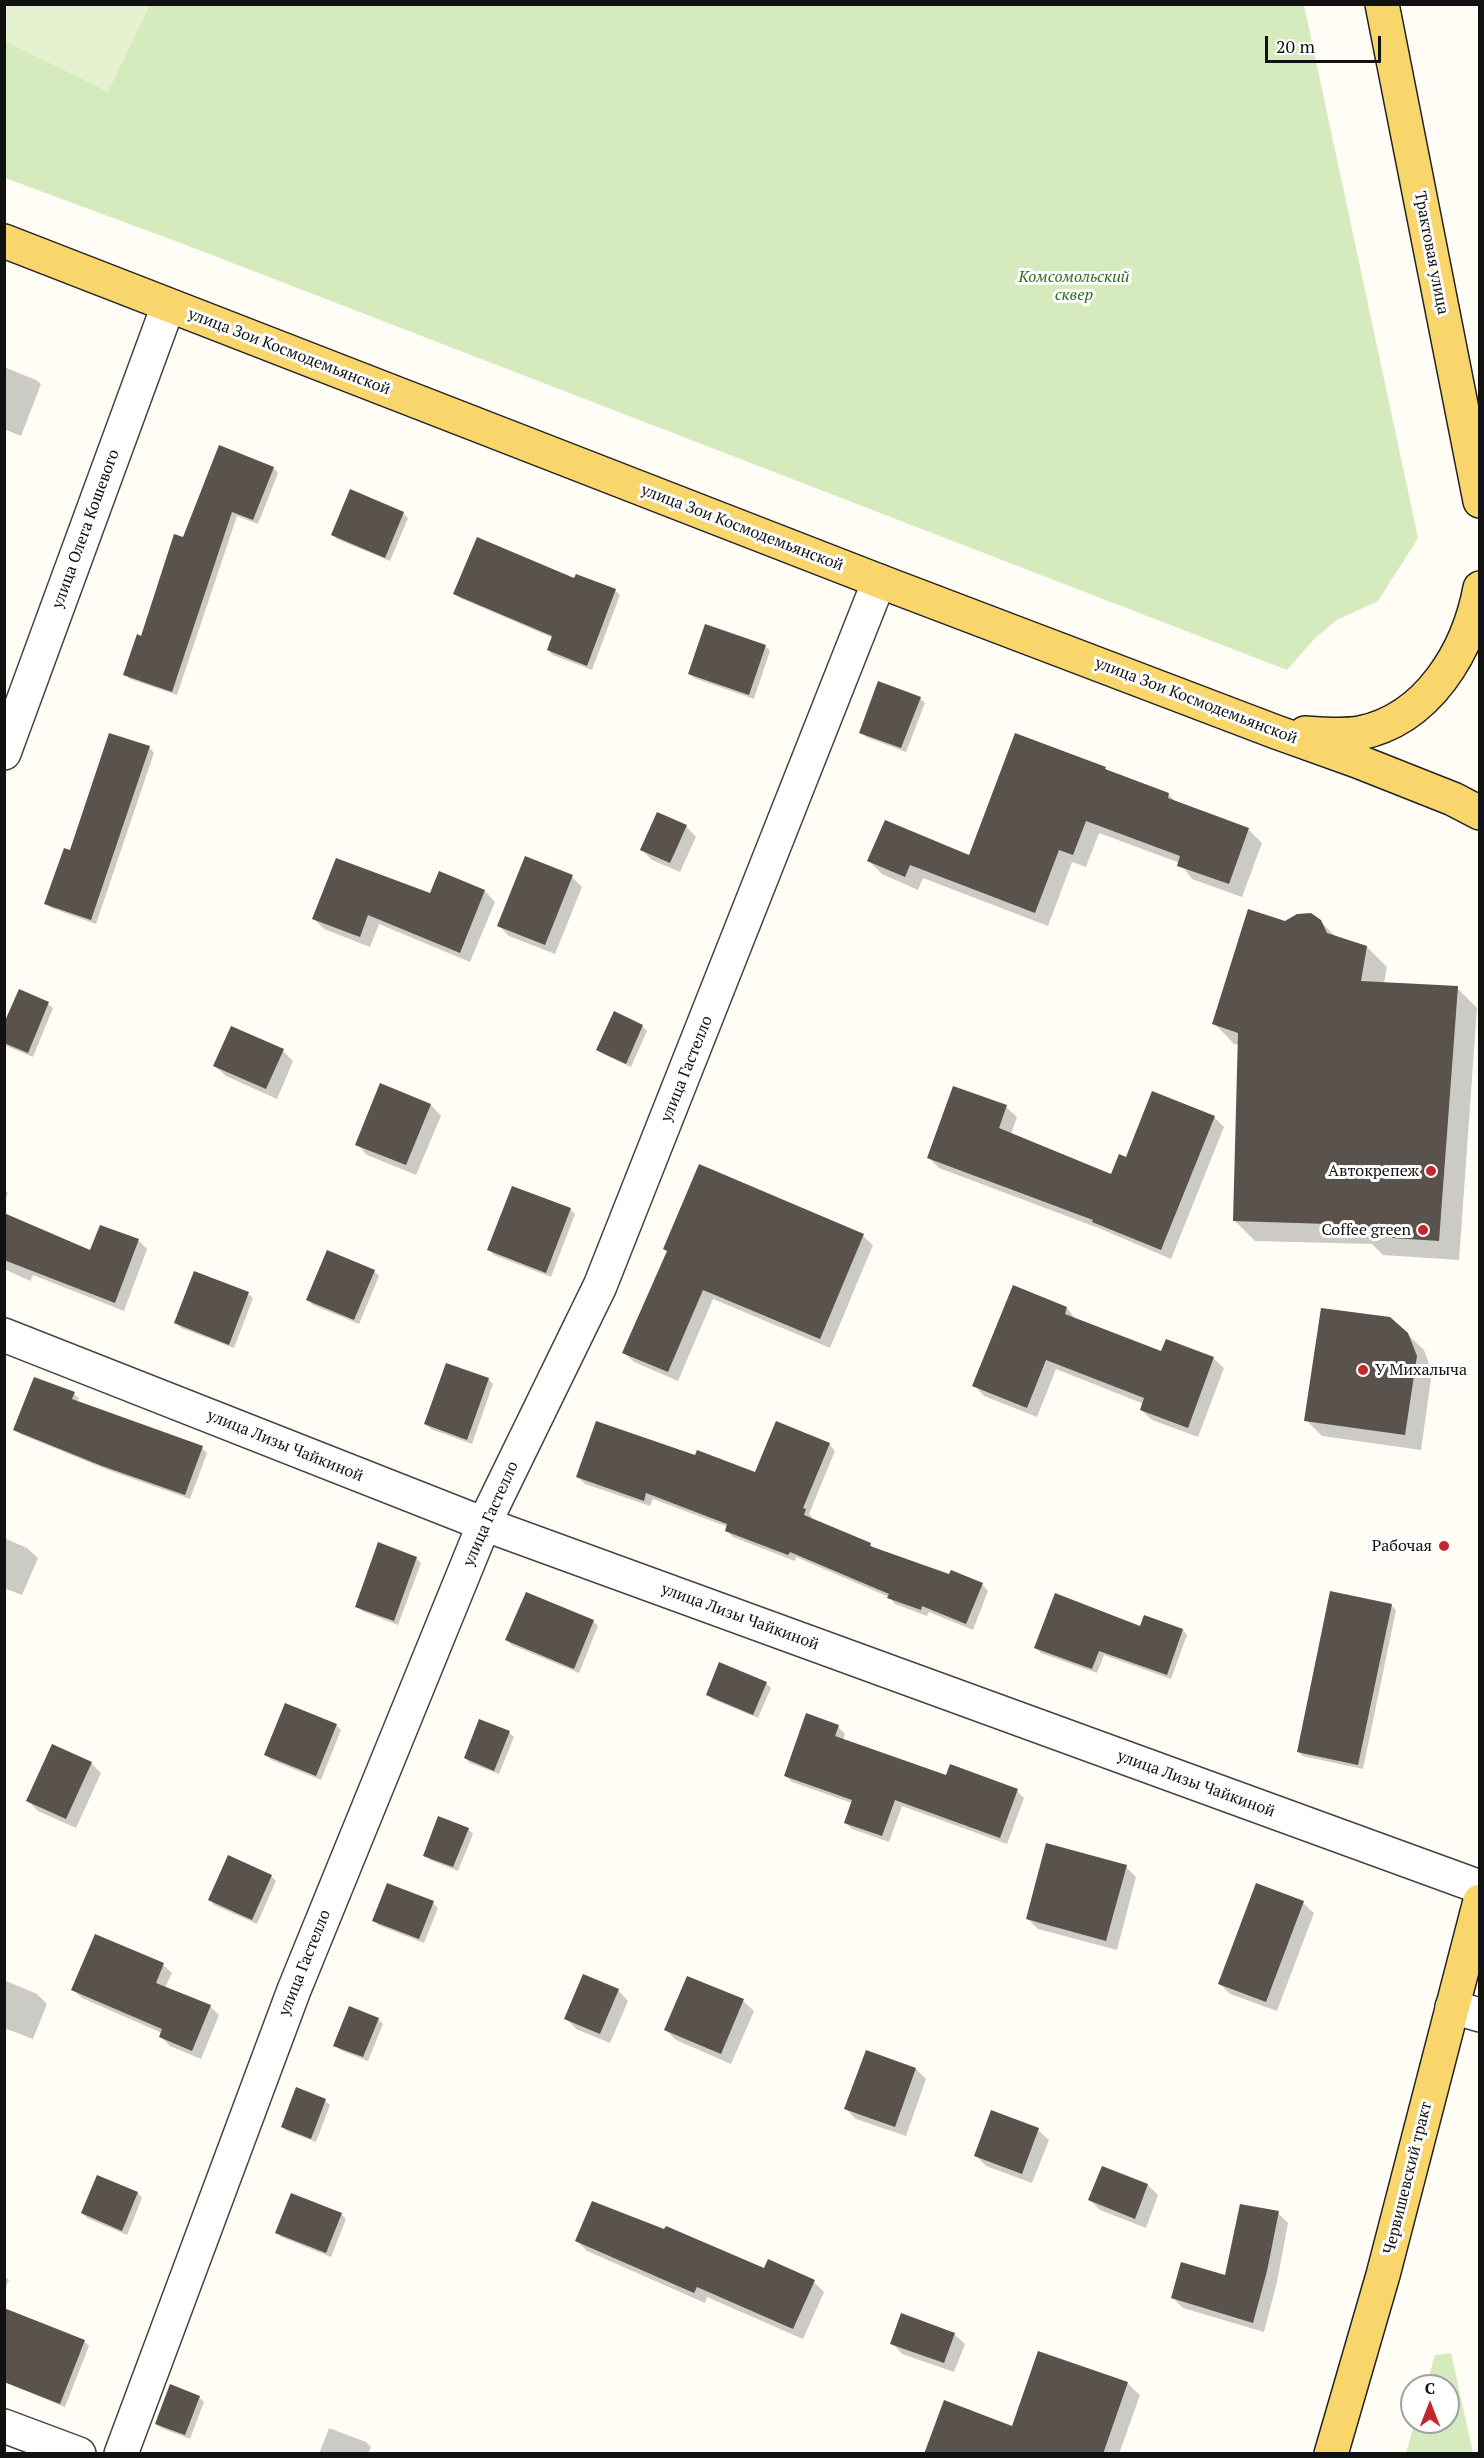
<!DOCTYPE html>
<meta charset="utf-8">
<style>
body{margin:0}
#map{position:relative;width:1484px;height:2458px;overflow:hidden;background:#fffdf5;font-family:"PT Serif",serif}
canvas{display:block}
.frame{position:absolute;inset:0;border:6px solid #111;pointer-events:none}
.north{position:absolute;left:1400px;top:2374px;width:60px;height:60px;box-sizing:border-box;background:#fff;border:2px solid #a0a0a0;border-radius:50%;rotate:0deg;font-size:16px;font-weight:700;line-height:24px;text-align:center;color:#111}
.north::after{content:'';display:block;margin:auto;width:21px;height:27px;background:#c4262e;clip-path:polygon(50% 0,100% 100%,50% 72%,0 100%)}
.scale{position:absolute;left:1265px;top:36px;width:116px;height:27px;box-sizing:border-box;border:3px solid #111;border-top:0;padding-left:8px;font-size:18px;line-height:21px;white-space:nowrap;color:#111;-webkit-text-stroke:4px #fff;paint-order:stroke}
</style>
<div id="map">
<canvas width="1484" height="2458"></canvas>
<div class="frame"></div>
<div class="north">С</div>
<div class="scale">20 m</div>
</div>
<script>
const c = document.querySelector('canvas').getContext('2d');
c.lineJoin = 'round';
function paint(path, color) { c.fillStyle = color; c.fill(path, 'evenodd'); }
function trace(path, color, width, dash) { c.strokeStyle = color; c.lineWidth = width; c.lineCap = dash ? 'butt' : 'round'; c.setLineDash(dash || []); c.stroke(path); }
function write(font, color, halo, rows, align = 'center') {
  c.font = font + ' "PT Serif",serif'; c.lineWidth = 6; c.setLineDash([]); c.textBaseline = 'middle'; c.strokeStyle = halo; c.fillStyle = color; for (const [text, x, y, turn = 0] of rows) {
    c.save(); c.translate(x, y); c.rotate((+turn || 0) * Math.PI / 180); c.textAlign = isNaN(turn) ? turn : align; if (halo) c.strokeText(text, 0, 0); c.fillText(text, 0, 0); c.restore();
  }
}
const green = new Path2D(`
 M 4,5 L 1304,5 L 1418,538 L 1378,601 L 1337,620 L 1315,638 L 1287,670 L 186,245 L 5,178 Z
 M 1451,2353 L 1473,2453 L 1406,2453 L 1415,2422 L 1448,2422 L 1448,2386 L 1426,2386 L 1435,2355 Z`);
const pitch = new Path2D(`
 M 7,4 L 150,4 L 150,5 L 108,92 L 5,41 L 5,9 Z`);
const shadow = new Path2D(`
 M 4,367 L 36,380 L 41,384 L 21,436 L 4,429 Z
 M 274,468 L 278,473 L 258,524 L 237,516 L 177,695 L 130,679 L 125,674 L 184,538 Z
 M 403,513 L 408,518 L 390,561 L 337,539 L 333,535 Z
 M 615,590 L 620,595 L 592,670 L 553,655 L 548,650 L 553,638 L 460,598 L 455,593 Z
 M 706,626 L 766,647 L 770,651 L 754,699 L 694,678 L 689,673 Z
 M 920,698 L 925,703 L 906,752 L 866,737 L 861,732 Z
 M 110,735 L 150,748 L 154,753 L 96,924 L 51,908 L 46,903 L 71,851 Z
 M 1105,768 L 1109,772 L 1169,795 L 1176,802 L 1249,830 L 1262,843 L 1242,897 L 1192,879 L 1180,863 L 1099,833 L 1086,867 L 1072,862 L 1048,926 L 923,878 L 918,890 L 882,874 L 869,861 L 969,857 Z
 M 686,826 L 696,837 L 680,872 L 652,860 L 642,850 Z
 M 440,873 L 485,891 L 495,902 L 470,962 L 379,924 L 370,947 L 324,929 L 314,919 L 430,895 Z
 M 572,877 L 582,887 L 555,954 L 509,936 L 498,925 Z
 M 1320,921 L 1336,937 L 1367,947 L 1387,967 L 1384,983 L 1457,988 L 1477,1008 L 1459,1260 L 1383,1255 L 1372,1244 L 1255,1241 L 1235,1221 L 1239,1045 L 1234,1044 L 1214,1023 L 1286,923 Z
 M 48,1004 L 53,1008 L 33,1057 L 4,1045 L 4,1027 Z
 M 642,1026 L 647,1031 L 631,1067 L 603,1054 L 598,1050 Z
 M 283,1051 L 293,1061 L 277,1099 L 226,1076 L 215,1066 Z
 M 381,1085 L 431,1105 L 441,1116 L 416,1175 L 367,1155 L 357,1144 Z
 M 1006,1107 L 1017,1117 L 1011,1134 L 1112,1176 L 1127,1159 L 1214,1117 L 1224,1127 L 1171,1259 L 1101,1229 L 939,1168 L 929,1158 Z
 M 4,1190 L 8,1193 L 4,1202 Z
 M 570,1209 L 575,1214 L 551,1277 L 494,1255 L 489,1250 Z
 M 4,1214 L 91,1252 L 101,1227 L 139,1241 L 147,1249 L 124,1311 L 33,1275 L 30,1281 L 4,1269 Z
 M 863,1236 L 873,1245 L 830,1348 L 713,1299 L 678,1381 L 634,1362 L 624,1353 L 668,1252 Z
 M 374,1271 L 379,1276 L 359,1324 L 313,1305 L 308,1300 Z
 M 248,1294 L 253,1298 L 234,1348 L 181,1328 L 176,1323 Z
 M 1067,1308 L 1076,1320 L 1162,1353 L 1213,1358 L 1224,1368 L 1198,1437 L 1152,1420 L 1141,1410 L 1144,1404 L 1056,1369 L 1037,1417 L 984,1396 L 974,1385 Z
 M 1407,1334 L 1424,1350 L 1432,1372 L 1421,1450 L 1322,1436 L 1306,1420 Z
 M 488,1379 L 493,1384 L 472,1444 L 431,1429 L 426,1424 Z
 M 74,1394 L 79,1398 L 77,1402 L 202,1448 L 207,1453 L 190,1499 L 108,1470 L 20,1434 L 15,1429 Z
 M 829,1444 L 835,1451 L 809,1514 L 812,1517 L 811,1519 L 870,1544 L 875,1549 L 950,1576 L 982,1584 L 988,1591 L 973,1630 L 929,1612 L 927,1616 L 895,1604 L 889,1597 L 796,1557 L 795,1561 L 733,1537 L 726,1530 L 728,1527 L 653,1499 L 650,1506 L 585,1484 L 578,1477 L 696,1457 L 756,1474 Z
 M 4,1538 L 27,1548 L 38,1558 L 22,1595 L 4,1588 Z
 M 416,1558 L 421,1563 L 398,1625 L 362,1611 L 357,1606 Z
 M 526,1594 L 594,1622 L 598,1626 L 579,1673 L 512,1645 L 507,1640 Z
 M 1391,1605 L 1396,1610 L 1363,1769 L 1303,1756 L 1298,1751 Z
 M 1145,1617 L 1183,1630 L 1187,1635 L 1171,1679 L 1104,1655 L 1097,1673 L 1041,1653 L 1036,1648 L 1141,1628 Z
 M 766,1683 L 771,1688 L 758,1718 L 712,1699 L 708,1694 Z
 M 336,1725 L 341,1730 L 321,1780 L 271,1760 L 266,1755 Z
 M 838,1727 L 845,1734 L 843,1740 L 947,1777 L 1017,1791 L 1024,1798 L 1007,1844 L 902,1806 L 889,1842 L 852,1829 L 845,1822 L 852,1803 L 792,1782 L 785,1775 Z
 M 509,1733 L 514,1737 L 499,1774 L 470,1763 L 465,1758 Z
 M 91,1763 L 101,1773 L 76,1828 L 38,1811 L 28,1801 Z
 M 468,1829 L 473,1834 L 458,1871 L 430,1860 L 425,1855 Z
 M 1126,1867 L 1136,1877 L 1117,1950 L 1038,1929 L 1028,1919 Z
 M 271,1876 L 276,1881 L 257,1924 L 214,1905 L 210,1900 Z
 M 433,1903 L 438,1908 L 424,1943 L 378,1925 L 374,1920 Z
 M 1303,1903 L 1314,1913 L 1277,2011 L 1230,1994 L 1220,1984 Z
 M 163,1965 L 172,1973 L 165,1988 L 210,2006 L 219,2015 L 201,2059 L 170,2046 L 161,2037 L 162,2033 L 82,1998 L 73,1989 Z
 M 4,1980 L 37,1994 L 47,2004 L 33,2039 L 4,2028 Z
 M 618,1990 L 628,2001 L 610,2043 L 576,2029 L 566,2018 Z
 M 743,2001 L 754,2011 L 731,2064 L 676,2040 L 666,2030 Z
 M 378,2019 L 383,2024 L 368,2061 L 340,2050 L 335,2045 Z
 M 916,2069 L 926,2079 L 906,2136 L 856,2119 L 846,2109 Z
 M 297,2089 L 325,2101 L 330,2105 L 316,2142 L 287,2131 L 282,2127 Z
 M 1038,2130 L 1049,2140 L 1032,2183 L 986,2166 L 976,2156 Z
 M 98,2177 L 138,2193 L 142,2198 L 127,2235 L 87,2218 L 82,2213 Z
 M 1148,2185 L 1158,2195 L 1146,2228 L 1100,2210 L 1090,2200 Z
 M 292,2195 L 342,2215 L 346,2219 L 331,2257 L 281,2237 L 277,2232 Z
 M 1278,2213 L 1288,2223 L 1277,2282 L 1264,2332 L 1183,2308 L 1172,2297 L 1226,2277 Z
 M 577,2241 L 765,2270 L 814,2282 L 824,2292 L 803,2339 L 707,2297 L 705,2303 L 587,2251 Z
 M 4,2276 L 9,2280 L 4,2292 Z
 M 954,2334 L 965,2344 L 954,2372 L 902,2354 L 892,2343 Z
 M 84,2341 L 89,2346 L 65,2407 L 4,2382 L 4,2376 Z
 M 1127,2383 L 1140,2395 L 1119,2454 L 925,2454 L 1013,2428 Z
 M 199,2397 L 204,2402 L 190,2439 L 161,2428 L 156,2423 Z
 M 329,2428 L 366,2442 L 371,2447 L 368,2454 L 319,2454 Z`);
const building = new Path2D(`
 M 219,445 L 274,467 L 253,520 L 232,512 L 172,692 L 123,675 L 137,634 L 141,636 L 174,534 L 183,537 Z
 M 350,489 L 404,512 L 385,558 L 331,535 Z
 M 477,537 L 574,578 L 576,574 L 616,589 L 587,666 L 547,650 L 552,636 L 453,594 Z
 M 705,624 L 766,645 L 749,695 L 688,674 Z
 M 878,681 L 921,697 L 901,748 L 859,733 Z
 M 109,733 L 150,746 L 91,920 L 44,904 L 64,848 L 70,850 Z
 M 1015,733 L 1106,767 L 1105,769 L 1169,793 L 1168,798 L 1249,828 L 1229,884 L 1177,866 L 1180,856 L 1086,821 L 1073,855 L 1059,850 L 1035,913 L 910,865 L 905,877 L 867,861 L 885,820 L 969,855 Z
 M 657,812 L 687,825 L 670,863 L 640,850 Z
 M 525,856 L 573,875 L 545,945 L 497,926 Z
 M 336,858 L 430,893 L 439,871 L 485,890 L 460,953 L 368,915 L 360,937 L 312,919 Z
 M 1248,909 L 1285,921 L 1297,914 L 1311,913 L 1321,920 L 1327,933 L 1367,946 L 1361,981 L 1458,986 L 1439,1241 L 1362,1236 L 1360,1225 L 1233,1221 L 1238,1033 L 1212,1024 Z
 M 19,989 L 49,1002 L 28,1053 L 4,1043 L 4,1023 Z
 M 614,1011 L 643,1025 L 626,1064 L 596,1050 Z
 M 231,1026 L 284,1049 L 266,1089 L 213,1066 Z
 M 380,1083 L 431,1104 L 406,1165 L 355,1145 Z
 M 953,1086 L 1007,1105 L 999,1128 L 1111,1174 L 1119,1154 L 1126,1157 L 1152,1091 L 1215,1116 L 1161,1250 L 1092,1222 L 1093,1220 L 927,1158 Z
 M 699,1164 L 864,1234 L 820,1339 L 703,1290 L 668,1372 L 622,1353 L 667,1251 L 663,1249 Z
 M 512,1186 L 571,1208 L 546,1273 L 487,1250 Z
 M 4,1213 L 90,1250 L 100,1225 L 139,1239 L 115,1303 L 4,1260 Z
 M 327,1250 L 375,1270 L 354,1320 L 306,1300 Z
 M 194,1271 L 249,1292 L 229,1345 L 174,1323 Z
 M 1013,1285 L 1067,1307 L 1065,1314 L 1161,1351 L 1166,1339 L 1214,1357 L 1188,1428 L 1140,1410 L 1144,1398 L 1046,1360 L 1027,1408 L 972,1386 Z
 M 1321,1308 L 1390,1317 L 1408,1333 L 1417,1356 L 1405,1435 L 1304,1421 Z
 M 446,1363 L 489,1378 L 467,1440 L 424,1424 Z
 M 34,1377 L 75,1392 L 72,1399 L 203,1446 L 185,1495 L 102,1466 L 13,1430 Z
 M 596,1421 L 695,1455 L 697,1450 L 755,1472 L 776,1421 L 830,1443 L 803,1508 L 806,1509 L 804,1515 L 871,1543 L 870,1546 L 949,1574 L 951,1570 L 983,1583 L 966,1624 L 922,1606 L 921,1610 L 887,1598 L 889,1594 L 790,1552 L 788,1555 L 725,1531 L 727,1524 L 646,1493 L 644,1501 L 576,1477 Z
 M 378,1542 L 417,1557 L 394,1621 L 355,1607 Z
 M 1330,1591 L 1392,1604 L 1358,1765 L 1297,1752 Z
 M 526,1592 L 594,1620 L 574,1669 L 505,1640 Z
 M 1055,1593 L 1140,1626 L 1144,1615 L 1183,1629 L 1167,1675 L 1099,1651 L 1092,1669 L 1034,1648 Z
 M 719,1662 L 767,1682 L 753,1715 L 706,1695 Z
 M 285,1703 L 337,1724 L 316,1776 L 264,1755 Z
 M 806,1713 L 839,1725 L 835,1736 L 946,1775 L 950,1764 L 1018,1789 L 1000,1838 L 895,1800 L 882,1836 L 844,1823 L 852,1800 L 784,1776 Z
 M 479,1719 L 510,1731 L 494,1771 L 464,1758 Z
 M 52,1744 L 92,1762 L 66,1819 L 26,1801 Z
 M 438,1816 L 469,1828 L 453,1867 L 423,1856 Z
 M 1046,1843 L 1127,1865 L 1106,1941 L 1026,1919 Z
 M 228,1855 L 272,1875 L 252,1920 L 208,1900 Z
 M 387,1883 L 434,1901 L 419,1939 L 372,1921 Z
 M 1256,1883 L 1304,1901 L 1266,2002 L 1218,1984 Z
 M 95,1934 L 164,1963 L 156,1983 L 211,2005 L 192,2051 L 159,2037 L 162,2029 L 71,1990 Z
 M 583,1974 L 619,1989 L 600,2034 L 564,2019 Z
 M 687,1976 L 744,1999 L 721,2054 L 664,2030 Z
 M 349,2006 L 379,2018 L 363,2057 L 333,2046 Z
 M 866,2050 L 916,2068 L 895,2127 L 844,2109 Z
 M 296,2087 L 326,2099 L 311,2139 L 281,2127 Z
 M 991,2110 L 1039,2128 L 1022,2174 L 974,2156 Z
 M 1102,2166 L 1148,2184 L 1135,2219 L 1088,2200 Z
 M 97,2175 L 138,2192 L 122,2231 L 81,2213 Z
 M 291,2193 L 342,2213 L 326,2253 L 275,2233 Z
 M 592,2201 L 664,2229 L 666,2226 L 764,2268 L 768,2259 L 815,2280 L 793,2329 L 697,2287 L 694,2293 L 575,2241 Z
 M 1240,2204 L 1279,2211 L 1267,2271 L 1253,2323 L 1171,2298 L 1181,2262 L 1225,2275 Z
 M 4,2308 L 85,2340 L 60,2404 L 4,2382 Z
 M 901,2313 L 955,2333 L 944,2363 L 890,2344 Z
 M 1038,2351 L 1128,2382 L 1103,2454 L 924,2454 L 944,2400 L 1012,2426 Z
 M 170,2384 L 200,2396 L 185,2435 L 155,2424 Z`);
const street = new Path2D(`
 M 4,753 L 168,306
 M 4,1335 L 484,1524 L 1480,1887
 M 1452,2007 L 1480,2015
 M 4,2426 L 79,2454
 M 121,2454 L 294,1990 L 484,1524 L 600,1286 L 879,581`);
const primary = new Path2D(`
 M 1382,4 L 1480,501
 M 4,241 L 879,581 L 1276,732 L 1357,761 L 1453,799 L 1480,813
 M 1305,733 C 1322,734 1343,736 1360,733 C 1428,719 1468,652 1480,588
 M 1331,2454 L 1383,2275 L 1480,1901`);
const markers = [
 [1431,1171,6,"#c4262e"],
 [1423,1230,6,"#c4262e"],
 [1363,1370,6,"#c4262e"],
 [1444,1546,6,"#c4262e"]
];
const streetNames = [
 ["Трактовая улица",1431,253,79],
 ["улица Зои Космодемьянской",289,352,21],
 ["улица Зои Космодемьянской",742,528,21],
 ["улица Олега Кошевого",86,529,-70],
 ["улица Зои Космодемьянской",1196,701,21],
 ["улица Гастелло",687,1069,-68],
 ["улица Лизы Чайкиной",285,1446,22],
 ["улица Гастелло",491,1514,-66],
 ["улица Лизы Чайкиной",740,1617,20],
 ["улица Лизы Чайкиной",1196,1784,20],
 ["улица Гастелло",305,1963,-68],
 ["Червишевский тракт",1408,2178,-76]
];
const parkNames = [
 ["Комсомольский",1074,277],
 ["сквер",1074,295]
];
const poiNames = [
 ["Автокрепеж",1419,1171],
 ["Coffee green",1411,1230],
 ["У Михалыча",1375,1370,"left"],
 ["Рабочая",1432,1546]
];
paint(green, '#d5ebbd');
paint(pitch, '#e6f2cf');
paint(shadow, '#0003');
paint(building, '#5a524d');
trace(street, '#444', 36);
trace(primary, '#222', 36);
trace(street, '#fff', 33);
trace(primary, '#f9d66b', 33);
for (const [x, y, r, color] of markers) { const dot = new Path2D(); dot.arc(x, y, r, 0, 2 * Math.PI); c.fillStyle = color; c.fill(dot); trace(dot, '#fff', 2); }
write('16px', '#111', '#fff', streetNames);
write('italic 16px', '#2f6b1f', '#fff', parkNames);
write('16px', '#111', '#fff', poiNames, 'right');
</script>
